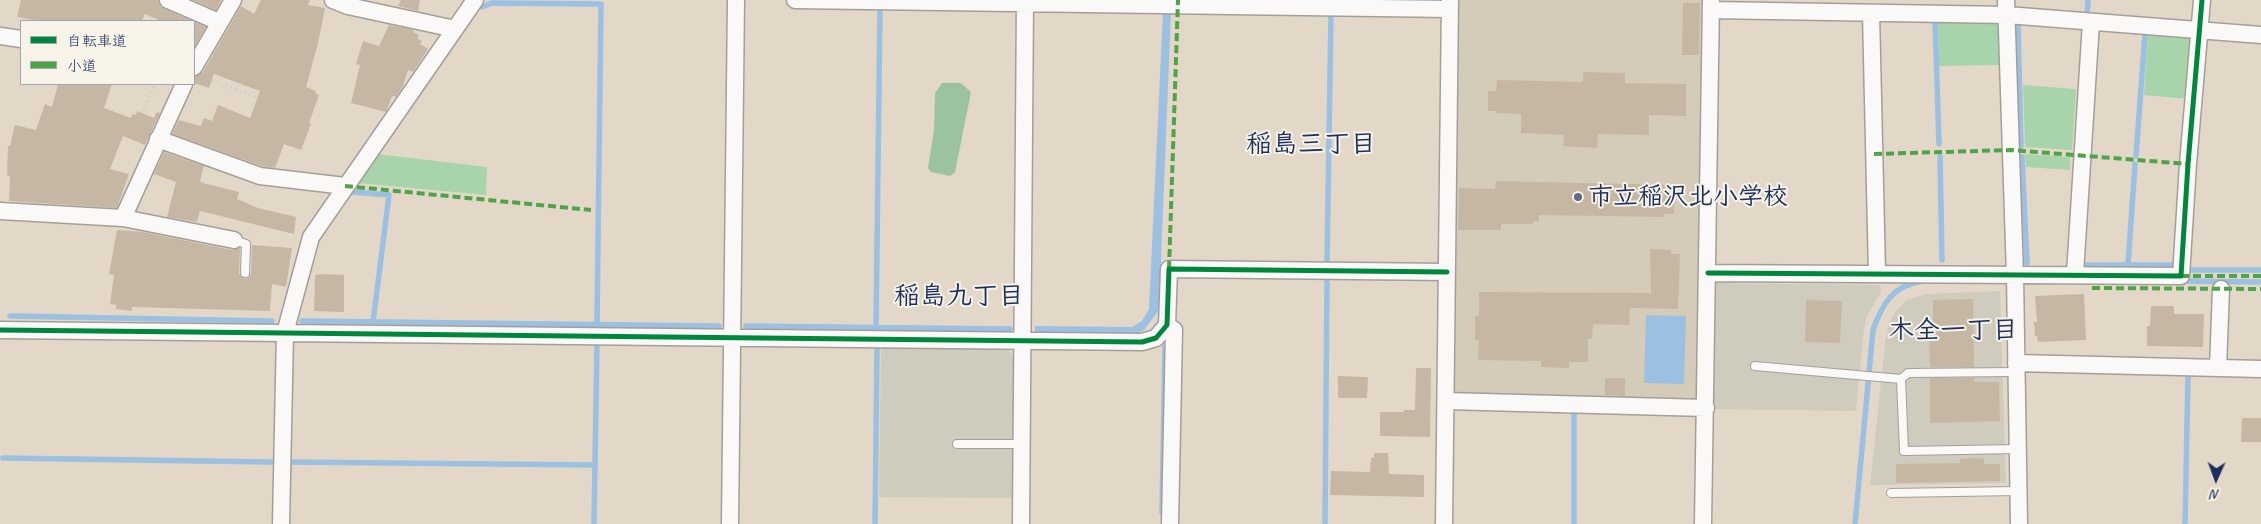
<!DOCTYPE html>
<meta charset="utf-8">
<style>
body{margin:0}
#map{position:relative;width:2261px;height:524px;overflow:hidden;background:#e3d8c7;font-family:Caveat,"Klee One",sans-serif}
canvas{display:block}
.legend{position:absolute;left:20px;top:20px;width:175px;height:65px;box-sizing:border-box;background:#f7f3e8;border:1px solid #9fa5b1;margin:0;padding:6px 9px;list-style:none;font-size:15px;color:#1b2f5e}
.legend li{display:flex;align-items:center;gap:10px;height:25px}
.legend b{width:25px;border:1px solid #9fa5b1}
.north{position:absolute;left:2191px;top:454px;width:50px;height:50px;-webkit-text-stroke:4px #f7f3e8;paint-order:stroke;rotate:182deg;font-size:14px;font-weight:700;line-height:20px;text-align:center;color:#1b2f5e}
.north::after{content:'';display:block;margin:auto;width:18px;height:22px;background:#1b2f5e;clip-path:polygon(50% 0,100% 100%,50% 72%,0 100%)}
</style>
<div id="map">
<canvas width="2261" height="524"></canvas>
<ul class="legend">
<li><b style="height:6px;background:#00873e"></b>自転車道</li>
<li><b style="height:6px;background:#4fa44a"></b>小道</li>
</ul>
<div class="north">N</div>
</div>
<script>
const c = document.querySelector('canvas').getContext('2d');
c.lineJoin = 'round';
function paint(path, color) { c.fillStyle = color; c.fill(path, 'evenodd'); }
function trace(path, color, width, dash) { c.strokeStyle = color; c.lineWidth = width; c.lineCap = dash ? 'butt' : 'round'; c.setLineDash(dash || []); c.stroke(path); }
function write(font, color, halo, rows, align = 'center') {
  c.font = font + ' Caveat,"Klee One",sans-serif'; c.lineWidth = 4; c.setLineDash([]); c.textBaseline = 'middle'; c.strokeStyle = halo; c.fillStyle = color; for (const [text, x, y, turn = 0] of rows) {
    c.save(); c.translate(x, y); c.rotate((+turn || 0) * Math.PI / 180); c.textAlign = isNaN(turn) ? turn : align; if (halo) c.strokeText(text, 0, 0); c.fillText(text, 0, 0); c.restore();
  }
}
const built = new Path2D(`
 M 1458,0 L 1703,0 L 1698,401 L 1454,393 Z`);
const industrial = new Path2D(`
 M 1712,283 L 1880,285 L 1881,292 L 1866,318 L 1863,337 L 1856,411 L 1710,409 Z
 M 2000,291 L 2006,483 L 1870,485 L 1886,336 L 1890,321 L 1895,312 L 1907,300 L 1926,294 Z
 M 881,346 L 1006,348 L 1014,357 L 1013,498 L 879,497 Z`);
const green = new Path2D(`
 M 1938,19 L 1999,21 L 2000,65 L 1939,66 Z
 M 2148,32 L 2191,35 L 2189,99 L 2144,95 Z
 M 2023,85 L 2076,89 L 2072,150 L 2025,147 Z
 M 377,154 L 487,167 L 486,195 L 358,183 Z
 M 2025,154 L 2070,157 L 2070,170 L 2026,167 Z`);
const forest = new Path2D(`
 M 942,83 L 961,83 L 971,92 L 955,172 L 950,176 L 931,172 L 928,168 L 934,130 L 935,93 Z`);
const water = new Path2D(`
 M 1163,11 L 1171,12 L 1159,310 L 1144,330 L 1135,334 L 1035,333 L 1035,326 L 1132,327 L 1142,321 L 1149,309 Z
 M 1646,315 L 1686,316 L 1684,384 L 1644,383 Z`);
const stream = new Path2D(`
 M 482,7 L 492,3 L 601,4 L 597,324
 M 2087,17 L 2088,0
 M 1935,20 L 1939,144
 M 2018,23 L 2021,146
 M 1940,156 L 1942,260
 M 2136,156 L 2145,34
 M 2022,157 L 2027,263
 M 352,192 L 389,195 L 373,322
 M 1327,262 L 1331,14
 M 2080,265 L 2175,265
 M 2128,265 L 2135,164
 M 2190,270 L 2261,270
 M 2180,281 L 2261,282
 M 10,316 L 272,321
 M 302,321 L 719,326
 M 746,326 L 1010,329
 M 876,327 L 880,8
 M 3,458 L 271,462
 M 290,462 L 595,465
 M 1162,512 L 1165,347
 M 594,524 L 597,342
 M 875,524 L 877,348
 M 1325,524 L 1327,282
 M 1574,524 L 1574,413
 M 1855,524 L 1873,330 C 1882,304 1893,285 1923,281
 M 2185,524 L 2188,375`);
const building = new Path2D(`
 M 21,0 L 158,0 L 160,6 L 164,9 L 192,21 L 161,21 L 145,14 L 142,21 L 38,21 L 17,17 Z
 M 193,0 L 221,0 L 216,10 Z
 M 261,0 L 310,0 L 308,5 L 325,8 L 318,43 L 306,87 L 316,91 L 315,93 L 319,95 L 309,123 L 311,124 L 301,150 L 284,144 L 275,168 L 262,166 L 172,134 L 179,120 L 201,126 L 204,118 L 212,121 L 218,105 L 250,118 L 260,91 L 214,74 L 209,88 L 194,83 L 194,77 L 203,72 L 241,6 L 254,14 Z
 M 401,0 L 420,0 L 418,11 L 398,6 Z
 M 1683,3 L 1700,3 L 1699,55 L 1682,55 Z
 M 194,22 L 206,27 L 194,48 Z
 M 389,25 L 414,30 L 413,32 L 419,35 L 417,38 L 422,41 L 420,44 L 428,49 L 413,72 L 408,70 L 403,86 L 396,97 L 392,96 L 386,112 L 351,103 L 360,65 L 356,64 L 363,41 L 379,46 Z
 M 1583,72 L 1625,73 L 1625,83 L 1686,84 L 1686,116 L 1649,115 L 1649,135 L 1598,134 L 1597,148 L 1563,146 L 1564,135 L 1521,133 L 1521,114 L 1496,113 L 1496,111 L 1488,111 L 1488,91 L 1496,91 L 1497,80 L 1583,82 Z
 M 58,84 L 112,84 L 104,108 L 131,118 L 132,114 L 136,115 L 137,111 L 154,118 L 157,112 L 160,113 L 145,145 L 123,136 L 110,169 L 129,174 L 117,208 L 9,201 L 10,176 L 7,175 L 8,146 L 10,146 L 15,125 L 36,130 L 45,104 L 52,107 Z
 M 164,152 L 204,166 L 200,181 L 203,183 L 239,192 L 237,199 L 258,208 L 296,217 L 294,234 L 200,211 L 197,222 L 167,217 L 176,182 L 154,174 Z
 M 1496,181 L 1672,185 L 1671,193 L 1675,193 L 1674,214 L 1664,214 L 1664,217 L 1539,215 L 1539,221 L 1533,221 L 1533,224 L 1501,224 L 1501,230 L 1458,230 L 1459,188 L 1495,189 Z
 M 117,230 L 143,232 L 232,250 L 240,248 L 239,273 L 244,279 L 248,278 L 251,274 L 252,245 L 292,248 L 286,287 L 272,284 L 270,311 L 132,307 L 132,311 L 116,309 L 116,305 L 110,304 L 114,275 L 109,274 Z
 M 1650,249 L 1671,250 L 1671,254 L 1680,254 L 1678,309 L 1630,308 L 1629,325 L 1593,324 L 1592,339 L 1588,339 L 1588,362 L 1569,362 L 1569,368 L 1541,367 L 1541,361 L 1478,360 L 1479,340 L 1475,340 L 1475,316 L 1479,316 L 1479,292 L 1651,293 Z
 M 324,274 L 344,275 L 344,312 L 314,311 L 315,275 Z
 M 2084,294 L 2086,340 L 2038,342 L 2037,336 L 2035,336 L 2034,322 L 2037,322 L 2035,296 Z
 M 1973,299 L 1974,367 L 1930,367 L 1929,330 L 1933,330 L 1933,300 Z
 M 1806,300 L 1842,301 L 1840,343 L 1805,342 Z
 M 2151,306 L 2174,306 L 2174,314 L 2204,314 L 2203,347 L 2147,346 L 2147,326 L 2150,326 Z
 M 1416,368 L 1431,368 L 1430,437 L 1380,436 L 1380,412 L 1404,412 L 1404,410 L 1415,410 Z
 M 1338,376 L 1368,377 L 1367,398 L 1338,398 Z
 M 1605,378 L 1625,378 L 1625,396 L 1605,395 Z
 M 1930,378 L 1974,378 L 1974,382 L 1999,382 L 2000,421 L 1930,423 Z
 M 2242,418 L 2261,418 L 2261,442 L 2241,442 Z
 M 1374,453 L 1388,453 L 1389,474 L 1424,475 L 1424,497 L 1330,495 L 1331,471 L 1370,472 L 1371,458 L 1374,458 Z
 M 1976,458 L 1984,459 L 1984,464 L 2000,464 L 2000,481 L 1896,483 L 1896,464 L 1960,463 L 1960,459 Z`);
const path = new Path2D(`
 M 212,80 L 256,97
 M 144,111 L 155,84`);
const lane = new Path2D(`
 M 234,240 L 246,244 L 245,273
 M 1755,366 L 1901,379
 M 2016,372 L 1908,373 L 1901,379 L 1904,451 L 2018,449
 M 957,444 L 1021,444
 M 1891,493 L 2018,491`);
const street = new Path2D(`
 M 168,0 L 219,22
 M 333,0 L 348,6 L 455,29
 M 795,0 L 1450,9
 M 2006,0 L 2015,276 L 2019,524
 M 1711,10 L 2007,15 L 2261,35
 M 1871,13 L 1877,273
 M 0,36 L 21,39
 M 194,67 L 233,0
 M 158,139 L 260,176 L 345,186
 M 0,211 L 123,218 L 234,240
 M 123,218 L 184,84
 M 1708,273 L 2181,276 L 2188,164 L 2202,0
 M 2075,274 L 2091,22
 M 1167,325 L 1174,330 L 1170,524
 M 0,330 L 1142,342 L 1156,338 L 1167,325 L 1169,269 L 1447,272
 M 2016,363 L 2261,369
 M 2218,368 L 2221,289
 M 1446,401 L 1706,408
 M 281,524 L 285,333 L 311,237 L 475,0
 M 730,524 L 736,0
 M 1021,524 L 1025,0
 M 1444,524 L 1450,0
 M 1703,524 L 1711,0`);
const quiet = new Path2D(`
 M 1874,154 L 2011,150 L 2188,164
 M 345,186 L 591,210
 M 1169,269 L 1178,0
 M 2181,276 L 2261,276
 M 2092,288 L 2261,289`);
const cycleway = new Path2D(`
 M 1708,273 L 2181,276 L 2188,164 L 2202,0
 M 0,330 L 1142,342 L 1156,338 L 1167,325 L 1169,269 L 1447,272`);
const markers = [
 [1578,197,5,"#616a83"]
];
const poiNames = [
 ["市立稲沢北小学校",1588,197]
];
const neighbourhoodNames = [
 ["稲島三丁目",1311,145],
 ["稲島九丁目",959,297],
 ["木全一丁目",1953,331]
];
paint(built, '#d4ccb8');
paint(industrial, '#cfcbbd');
paint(green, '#a8d4ac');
paint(forest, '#9cc39f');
paint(water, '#9bc0e2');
trace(stream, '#9bc0e2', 5.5);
paint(building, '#c6b7a4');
trace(lane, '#a29f9b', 10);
trace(street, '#a29f9b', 19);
trace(path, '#cac9c8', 3, [1, 4]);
trace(lane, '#fbf9f7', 8);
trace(street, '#fbf9f7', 16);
trace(quiet, '#4fa44a', 4, [8, 4]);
trace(cycleway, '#00873e', 5);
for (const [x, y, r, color] of markers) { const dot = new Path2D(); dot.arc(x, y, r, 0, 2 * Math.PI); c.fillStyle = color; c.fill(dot); trace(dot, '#f7f3e8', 2); }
write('bold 25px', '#1b2f5e', '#f7f3e8', poiNames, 'left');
write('bold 26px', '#1b2f5e', '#f7f3e8', neighbourhoodNames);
</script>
